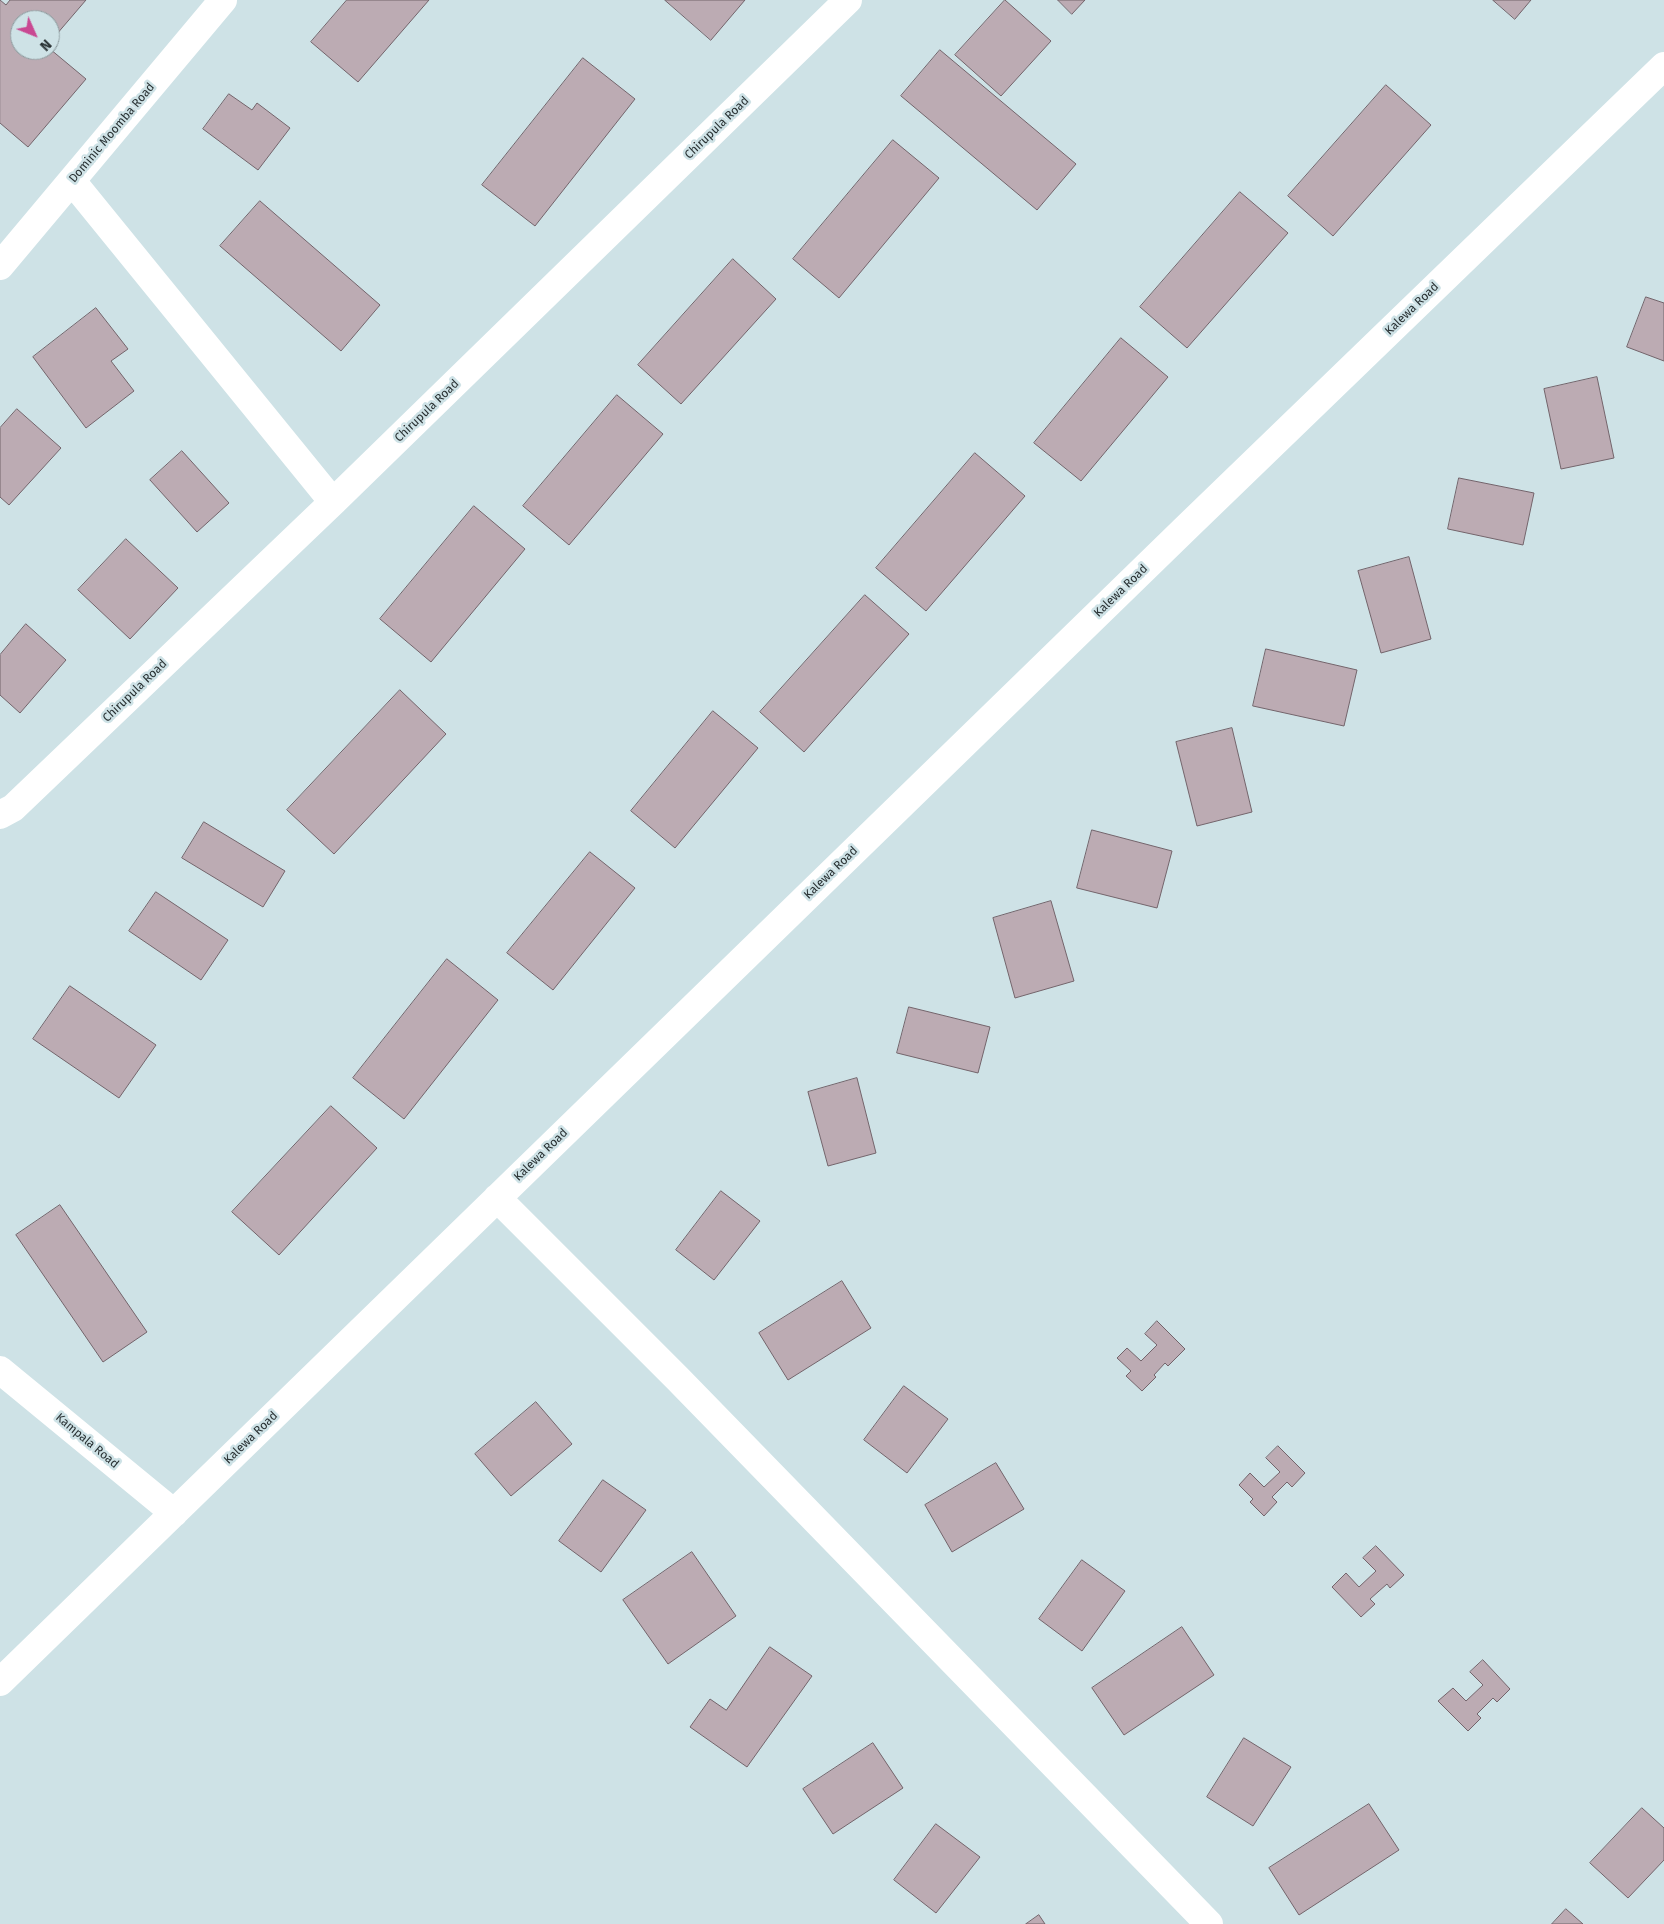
<!DOCTYPE html>
<style>
body{margin:0}
#map{position:relative;width:1664px;height:1924px;overflow:hidden;background:#cee2e6;font-family:"Fira Sans",sans-serif}
canvas{display:block}
.north{position:absolute;left:10px;top:10px;width:50px;height:50px;box-sizing:border-box;background:#cee2e6;border:1px solid #8c9b9e;border-radius:50%;rotate:134deg;font-size:14px;font-weight:700;line-height:20px;text-align:center;color:#283032}
.north::after{content:'';display:block;margin:auto;width:18px;height:22px;background:#c94892;clip-path:polygon(50% 0,100% 100%,50% 72%,0 100%)}
</style>
<div id="map">
<canvas width="1664" height="1924"></canvas>
<div class="north">N</div>
</div>
<script>
const c = document.querySelector('canvas').getContext('2d');
c.lineJoin = 'round';
function paint(path, color) { c.fillStyle = color; c.fill(path, 'evenodd'); }
function trace(path, color, width, dash) { c.strokeStyle = color; c.lineWidth = width; c.lineCap = dash ? 'butt' : 'round'; c.setLineDash(dash || []); c.stroke(path); }
function write(font, color, halo, rows, align = 'center') {
  c.font = font + ' "Fira Sans",sans-serif'; c.lineWidth = 5; c.setLineDash([]); c.textBaseline = 'middle'; c.strokeStyle = halo; c.fillStyle = color; for (const [text, x, y, turn = 0] of rows) {
    c.save(); c.translate(x, y); c.rotate((+turn || 0) * Math.PI / 180); c.textAlign = isNaN(turn) ? turn : align; if (halo) c.strokeText(text, 0, 0); c.fillText(text, 0, 0); c.restore();
  }
}
const building = new Path2D(`
 M 0,0 L 6,5 L 10,0 L 86,0 L 50,42 L 50,20 L 20,20 L 20,50 L 50,50 L 50,49 L 86,79 L 28,147 L 0,123 Z
 M 347,0 L 429,0 L 358,82 L 311,42 Z
 M 665,0 L 745,0 L 711,40 Z
 M 1005,0 L 1051,41 L 1001,96 L 955,55 Z
 M 1058,0 L 1085,0 L 1072,14 Z
 M 1493,0 L 1531,0 L 1515,19 Z
 M 940,50 L 1076,164 L 1037,210 L 901,96 Z
 M 583,58 L 635,99 L 535,226 L 482,185 Z
 M 1386,85 L 1431,125 L 1333,236 L 1288,196 Z
 M 229,94 L 252,110 L 257,103 L 290,128 L 258,170 L 203,129 Z
 M 893,140 L 939,178 L 839,298 L 793,259 Z
 M 1240,192 L 1288,233 L 1187,348 L 1140,307 Z
 M 260,201 L 380,305 L 341,351 L 220,246 Z
 M 733,259 L 776,299 L 681,404 L 638,365 Z
 M 1646,297 L 1664,303 L 1664,361 L 1627,347 Z
 M 96,308 L 128,349 L 111,361 L 134,391 L 86,428 L 33,357 Z
 M 1121,338 L 1168,377 L 1081,481 L 1034,443 Z
 M 1597,377 L 1614,458 L 1561,469 L 1544,389 Z
 M 617,395 L 663,434 L 569,545 L 523,506 Z
 M 17,409 L 61,448 L 9,505 L 0,497 L 0,428 Z
 M 182,451 L 229,503 L 197,532 L 150,480 Z
 M 975,453 L 1025,496 L 926,611 L 876,568 Z
 M 1459,478 L 1534,493 L 1523,545 L 1448,529 Z
 M 474,506 L 525,549 L 431,662 L 380,619 Z
 M 126,539 L 178,588 L 130,639 L 78,590 Z
 M 1409,557 L 1431,639 L 1381,653 L 1358,571 Z
 M 865,595 L 909,634 L 804,752 L 760,712 Z
 M 26,624 L 66,660 L 20,713 L 0,695 L 0,655 Z
 M 1266,649 L 1357,670 L 1344,726 L 1253,706 Z
 M 400,690 L 446,734 L 334,854 L 287,810 Z
 M 713,711 L 758,748 L 675,848 L 631,811 Z
 M 1232,728 L 1252,812 L 1197,826 L 1176,742 Z
 M 204,822 L 285,871 L 263,907 L 182,858 Z
 M 1092,830 L 1172,851 L 1157,908 L 1077,888 Z
 M 590,852 L 635,888 L 553,990 L 507,953 Z
 M 156,892 L 228,940 L 201,980 L 129,931 Z
 M 1051,901 L 1074,981 L 1015,998 L 993,918 Z
 M 447,959 L 498,1000 L 404,1119 L 353,1078 Z
 M 70,986 L 156,1045 L 119,1098 L 33,1039 Z
 M 909,1007 L 990,1027 L 978,1073 L 897,1053 Z
 M 857,1078 L 876,1153 L 828,1166 L 808,1092 Z
 M 331,1106 L 377,1148 L 279,1255 L 232,1212 Z
 M 721,1191 L 760,1221 L 714,1280 L 676,1250 Z
 M 60,1205 L 147,1332 L 103,1362 L 16,1235 Z
 M 842,1281 L 871,1328 L 788,1380 L 759,1333 Z
 M 1157,1321 L 1185,1349 L 1168,1366 L 1165,1363 L 1154,1375 L 1156,1377 L 1142,1391 L 1126,1376 L 1131,1371 L 1117,1358 L 1127,1348 L 1141,1361 L 1157,1345 L 1145,1334 Z
 M 904,1386 L 948,1419 L 907,1473 L 864,1440 Z
 M 536,1402 L 572,1444 L 511,1496 L 475,1454 Z
 M 1278,1446 L 1305,1473 L 1292,1487 L 1287,1482 L 1272,1497 L 1277,1502 L 1264,1516 L 1250,1502 L 1253,1499 L 1239,1485 L 1250,1473 L 1264,1487 L 1280,1472 L 1266,1458 Z
 M 996,1463 L 1024,1509 L 952,1552 L 925,1505 Z
 M 603,1480 L 646,1510 L 601,1572 L 559,1541 Z
 M 1376,1546 L 1404,1575 L 1390,1588 L 1387,1584 L 1370,1599 L 1375,1604 L 1361,1617 L 1332,1587 L 1346,1573 L 1359,1587 L 1376,1571 L 1363,1558 Z
 M 692,1552 L 736,1616 L 668,1664 L 623,1600 Z
 M 1082,1560 L 1125,1591 L 1082,1651 L 1039,1619 Z
 M 1182,1627 L 1214,1675 L 1124,1735 L 1092,1688 Z
 M 770,1647 L 812,1676 L 747,1767 L 690,1727 L 710,1699 L 726,1710 Z
 M 1483,1660 L 1510,1689 L 1497,1702 L 1493,1698 L 1477,1714 L 1481,1718 L 1468,1731 L 1438,1701 L 1453,1688 L 1466,1701 L 1483,1685 L 1470,1672 Z
 M 1244,1738 L 1291,1767 L 1253,1826 L 1207,1797 Z
 M 873,1743 L 903,1788 L 833,1834 L 803,1789 Z
 M 1369,1804 L 1399,1850 L 1299,1915 L 1269,1868 Z
 M 1642,1808 L 1664,1828 L 1664,1860 L 1628,1898 L 1590,1863 Z
 M 936,1824 L 980,1857 L 936,1913 L 894,1880 Z
 M 1566,1909 L 1583,1924 L 1552,1924 Z
 M 1039,1915 L 1045,1924 L 1026,1924 Z`);
const minor = new Path2D(`
 M 72,181 L 333,502
 M 0,266 L 223,0
 M 0,815 L 13,808 L 333,502 L 848,0
 M 497,1198 L 678,1379 L 1209,1924
 M 0,1370 L 174,1513
 M 0,1682 L 1187,527 L 1664,66`);
const streetNames = [
 ["Chirupula Road",717,128,-44],
 ["Dominic Moomba Road",112,133,-50],
 ["Kalewa Road",1412,309,-44],
 ["Chirupula Road",427,411,-44],
 ["Kalewa Road",1121,591,-44],
 ["Chirupula Road",135,691,-44],
 ["Kalewa Road",831,873,-44],
 ["Kalewa Road",541,1155,-44],
 ["Kalewa Road",251,1438,-44],
 ["Kampala Road",87,1441,40]
];
paint(building, '#bcabb3');
trace(building, '#73646b', 1);
trace(minor, '#fff', 28);
write('12px', '#283032', '#cee2e6', streetNames);
</script>
